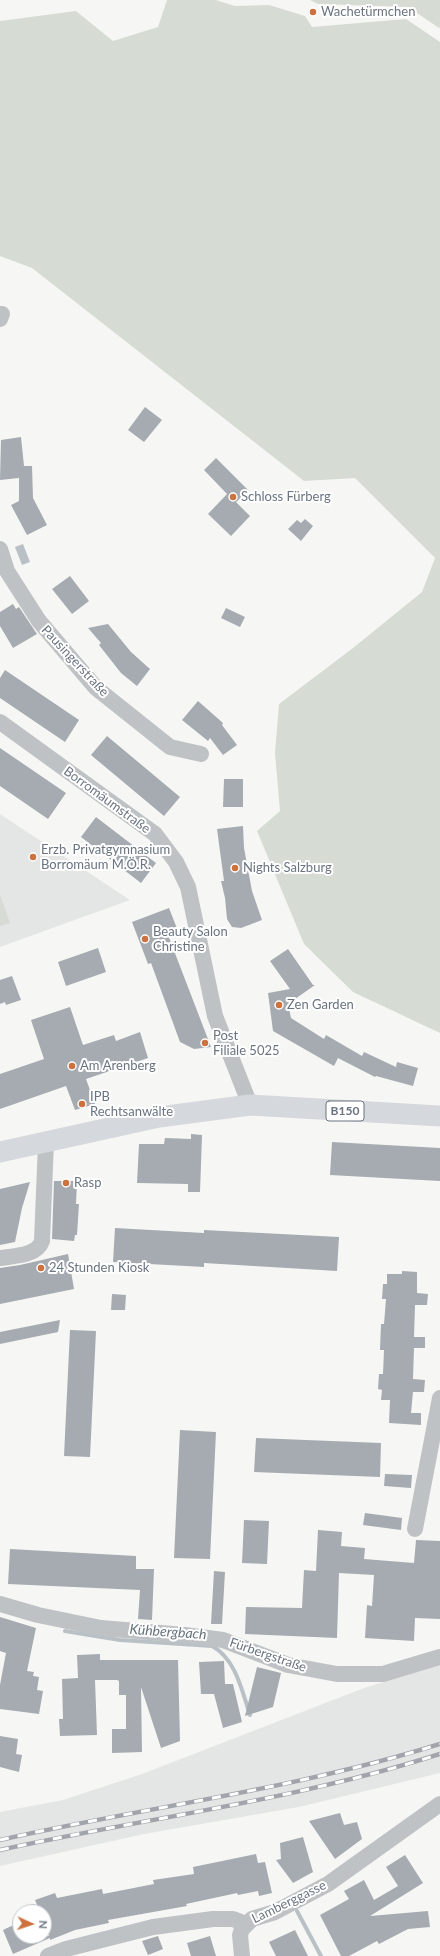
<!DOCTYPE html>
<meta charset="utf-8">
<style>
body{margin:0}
#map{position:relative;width:440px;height:1956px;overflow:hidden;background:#f6f7f4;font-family:Lato,sans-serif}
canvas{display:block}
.north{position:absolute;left:12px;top:1904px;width:40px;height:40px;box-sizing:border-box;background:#fff;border:1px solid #c3c7cd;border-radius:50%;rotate:93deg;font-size:11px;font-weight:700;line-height:16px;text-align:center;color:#6a7481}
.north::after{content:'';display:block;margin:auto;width:14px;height:18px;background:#cd713e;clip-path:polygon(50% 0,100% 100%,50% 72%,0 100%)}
</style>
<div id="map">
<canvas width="440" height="1956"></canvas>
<div class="north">N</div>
</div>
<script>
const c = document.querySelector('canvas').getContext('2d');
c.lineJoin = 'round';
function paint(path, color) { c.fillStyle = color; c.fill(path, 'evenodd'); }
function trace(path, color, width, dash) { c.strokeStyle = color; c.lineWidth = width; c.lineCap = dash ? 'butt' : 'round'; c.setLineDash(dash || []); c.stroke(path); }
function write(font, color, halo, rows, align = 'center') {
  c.font = font + ' Lato,sans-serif'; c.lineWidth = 4; c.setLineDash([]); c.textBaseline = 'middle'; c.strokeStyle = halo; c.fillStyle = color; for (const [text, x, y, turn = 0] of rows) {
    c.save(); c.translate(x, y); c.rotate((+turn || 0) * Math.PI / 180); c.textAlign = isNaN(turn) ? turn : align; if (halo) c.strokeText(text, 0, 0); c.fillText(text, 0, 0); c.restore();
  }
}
const built = new Path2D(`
 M 0,814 L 130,900 L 0,947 Z
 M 440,1665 L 440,1773 L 299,1807 L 144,1834 L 0,1866 L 0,1812 L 63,1800 L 142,1774 L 364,1688 Z`);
const green = new Path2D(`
 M 167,0 L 216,0 L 235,6 L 269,5 L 305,16 L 312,27 L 406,19 L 440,42 L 440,1033 L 353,992 L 304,944 L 257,831 L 280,811 L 275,753 L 279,704 L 353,648 L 422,592 L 435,558 L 355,478 L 304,481 L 32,268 L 0,256 L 0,21 L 76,11 L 113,41 L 158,27 Z
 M 310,0 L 440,0 L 440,27 L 439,28 L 408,7 L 318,4 Z
 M 0,895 L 10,923 L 0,926 Z`);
const water = new Path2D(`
 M 23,544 L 30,562 L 22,565 L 15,547 Z`);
const stream = new Path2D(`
 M 65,1631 L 120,1640 L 212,1646 C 236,1659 242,1691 250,1715
 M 297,1911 L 321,1956`);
const building = new Path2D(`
 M 145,407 L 162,420 L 144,442 L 128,430 Z
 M 21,437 L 24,466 L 32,466 L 33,498 L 47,525 L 27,535 L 11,505 L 19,501 L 19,478 L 0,480 L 1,440 Z
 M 216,458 L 249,491 L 236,502 L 250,516 L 231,536 L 208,514 L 227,494 L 204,470 Z
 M 305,519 L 313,526 L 301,541 L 288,529 L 297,520 L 301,523 Z
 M 70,576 L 89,601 L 72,614 L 52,589 Z
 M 13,604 L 16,609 L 19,607 L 37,634 L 13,648 L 0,626 L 0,612 Z
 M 226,608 L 245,617 L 240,627 L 221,618 Z
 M 108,624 L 131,652 L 150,669 L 137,686 L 121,673 L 99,645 L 101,643 L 88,628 Z
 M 5,670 L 79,720 L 65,742 L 0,698 L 0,678 Z
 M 198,701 L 223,723 L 222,725 L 237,745 L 223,755 L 210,738 L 208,741 L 182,720 Z
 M 107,736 L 180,797 L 164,816 L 91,755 Z
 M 0,748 L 66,793 L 48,819 L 0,786 Z
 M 224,779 L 243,779 L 243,807 L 223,807 Z
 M 96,817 L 156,863 L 141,883 L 81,837 Z
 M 243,826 L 244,848 L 252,891 L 262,920 L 241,928 L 232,927 L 227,919 L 225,898 L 221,881 L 224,881 L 217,829 Z
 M 169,908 L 178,931 L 168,935 L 211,1047 L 194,1049 L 180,1042 L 151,963 L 148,964 L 132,922 Z
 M 98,948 L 106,972 L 66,986 L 58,962 Z
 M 288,949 L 313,985 L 315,985 L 288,1004 L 291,1018 L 324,1039 L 326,1035 L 362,1056 L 364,1052 L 396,1067 L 397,1062 L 418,1068 L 413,1086 L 376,1076 L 375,1077 L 338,1058 L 334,1066 L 273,1031 L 268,993 L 290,989 L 270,961 Z
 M 12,976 L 21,1000 L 6,1005 L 5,1002 L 0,1004 L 0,980 Z
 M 70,1007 L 83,1045 L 114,1035 L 116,1041 L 140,1032 L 148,1058 L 86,1079 L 95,1104 L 75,1110 L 66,1086 L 0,1109 L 0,1074 L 44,1059 L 31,1020 Z
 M 191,1134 L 202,1135 L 200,1192 L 188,1192 L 188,1184 L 137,1183 L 139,1144 L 164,1144 L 165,1138 L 191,1139 Z
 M 332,1142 L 440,1148 L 440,1181 L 330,1175 Z
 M 54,1181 L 77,1181 L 76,1204 L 79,1204 L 77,1235 L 75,1235 L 74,1241 L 52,1239 Z
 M 30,1182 L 22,1208 L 15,1242 L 0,1245 L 0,1189 Z
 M 115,1228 L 204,1233 L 204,1230 L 339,1237 L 337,1271 L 204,1263 L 204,1267 L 113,1262 Z
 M 68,1254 L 74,1289 L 0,1304 L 0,1268 L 20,1265 Z
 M 402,1271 L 417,1272 L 417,1293 L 428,1294 L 427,1305 L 415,1305 L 414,1337 L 425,1337 L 425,1348 L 414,1348 L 413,1379 L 425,1380 L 424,1392 L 413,1392 L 411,1413 L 421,1413 L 421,1425 L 389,1423 L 390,1400 L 381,1400 L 382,1390 L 378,1389 L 379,1374 L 383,1374 L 384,1350 L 380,1350 L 381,1324 L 384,1324 L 386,1299 L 382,1299 L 383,1284 L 387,1284 L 387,1274 L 402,1274 Z
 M 112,1294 L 126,1295 L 125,1310 L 111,1310 Z
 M 60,1320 L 58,1332 L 0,1344 L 0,1332 Z
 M 70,1330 L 96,1331 L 90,1457 L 64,1456 Z
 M 180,1430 L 216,1432 L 210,1559 L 174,1558 Z
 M 256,1438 L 381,1443 L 380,1477 L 254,1472 Z
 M 385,1474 L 412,1475 L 411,1488 L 384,1486 Z
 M 365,1513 L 402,1518 L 401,1530 L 363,1525 Z
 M 244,1520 L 269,1521 L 267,1564 L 242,1563 Z
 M 318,1530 L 342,1532 L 341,1546 L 365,1548 L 364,1559 L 414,1563 L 416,1540 L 440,1541 L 440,1619 L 415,1618 L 414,1641 L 365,1638 L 367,1605 L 372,1606 L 374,1575 L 339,1573 L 337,1638 L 245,1634 L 246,1607 L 302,1608 L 304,1570 L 316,1571 Z
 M 10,1549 L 136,1556 L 136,1569 L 154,1569 L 152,1620 L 138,1619 L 140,1590 L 8,1584 Z
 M 214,1571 L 225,1572 L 222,1624 L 211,1624 Z
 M 0,1617 L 36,1628 L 27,1671 L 34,1672 L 33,1676 L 39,1677 L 37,1690 L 43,1691 L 39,1714 L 0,1709 L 0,1685 L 6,1653 L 0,1651 Z
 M 100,1654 L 100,1660 L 178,1660 L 180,1741 L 161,1748 L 141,1687 L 142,1752 L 112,1753 L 112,1729 L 126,1729 L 126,1695 L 119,1695 L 119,1681 L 117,1680 L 95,1680 L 97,1735 L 60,1736 L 59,1719 L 63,1719 L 62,1679 L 78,1678 L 77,1655 Z
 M 224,1661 L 225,1684 L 233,1684 L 242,1722 L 223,1728 L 214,1694 L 201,1694 L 199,1662 Z
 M 257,1667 L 281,1673 L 273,1707 L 245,1716 Z
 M 0,1736 L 18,1739 L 16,1754 L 22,1755 L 19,1772 L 0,1767 Z
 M 340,1813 L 344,1825 L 357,1822 L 362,1839 L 335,1859 L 309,1821 Z
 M 303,1837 L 313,1872 L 293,1883 L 276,1860 L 281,1859 L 280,1843 Z
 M 256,1854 L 258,1863 L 265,1862 L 272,1893 L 259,1896 L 258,1891 L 238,1895 L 237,1893 L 186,1904 L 187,1906 L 108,1920 L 109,1923 L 75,1930 L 50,1940 L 50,1938 L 13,1954 L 3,1930 L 20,1922 L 20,1936 L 49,1936 L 44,1923 L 44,1912 L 40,1912 L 35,1900 L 55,1893 L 57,1898 L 102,1889 L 103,1894 L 154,1884 L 153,1880 L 194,1874 L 193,1867 Z
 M 405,1855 L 423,1883 L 370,1916 L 428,1911 L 430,1927 L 408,1929 L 379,1944 L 377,1941 L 349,1956 L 341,1956 L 320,1915 L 349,1899 L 344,1891 L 364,1880 L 374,1900 L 398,1886 L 386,1867 Z
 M 295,1930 L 308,1956 L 276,1956 L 269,1942 Z
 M 158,1936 L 163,1949 L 148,1955 L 142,1941 Z
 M 210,1936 L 216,1956 L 191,1956 L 187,1943 Z`);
const minor = new Path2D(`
 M 0,314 L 2,314 L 0,319
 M 0,549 L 7,571 L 39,621 L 96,688 L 170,747 L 201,754
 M 0,722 L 155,834 L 176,862 L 188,887 L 215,1016 L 250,1105
 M 0,1258 C 14,1256 37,1256 42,1241 L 46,1142
 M 415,1529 L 440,1398
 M 0,1604 L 38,1615 L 101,1628 L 185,1635 L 223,1640 L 288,1665 L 337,1674 L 383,1674 L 440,1657
 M 48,1956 L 66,1949 L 153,1927 L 213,1919 L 233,1919 L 246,1924
 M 242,1956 L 240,1935 L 242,1929 L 252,1919 L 275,1912 L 328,1884 L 440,1804`);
const major = new Path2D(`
 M 0,1152 L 159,1117 L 250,1105 L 440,1116`);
const rail = new Path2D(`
 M 0,1840 C 146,1807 297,1789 440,1744
 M 0,1850 C 146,1818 297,1800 440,1754`);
const markers = [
 [313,12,4,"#cd713e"],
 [233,497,4,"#cd713e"],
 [33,857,4,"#cd713e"],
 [235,868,4,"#cd713e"],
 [145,939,4,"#cd713e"],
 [279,1005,4,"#cd713e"],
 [205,1043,4,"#cd713e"],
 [72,1066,4,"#cd713e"],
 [82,1104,4,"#cd713e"],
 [66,1183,4,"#cd713e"],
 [41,1268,4,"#cd713e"]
];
const shields = [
 [345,1111,38]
];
const shieldNames = [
 ["B150",345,1111]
];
const poiNames = [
 ["Wachetürmchen",321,12],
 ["Schloss Fürberg",241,497],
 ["Erzb. Privatgymnasium",41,850],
 ["Borromäum M.Ö.R.",41,865],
 ["Nights Salzburg",243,868],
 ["Beauty Salon",153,932],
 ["Christine",153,947],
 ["Zen Garden",287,1005],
 ["Post",213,1036],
 ["Filiale 5025",213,1051],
 ["Am Arenberg",80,1066],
 ["IPB",90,1097],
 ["Rechtsanwälte",90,1112],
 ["Rasp",74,1183],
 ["24 Stunden Kiosk",49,1268]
];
const streetNames = [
 ["Pausingerstraße",75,661,47],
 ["Borromäumstraße",107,800,36],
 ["Fürbergstraße",268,1655,19],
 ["Lamberggasse",289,1902,-26]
];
const waterNames = [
 ["Kühbergbach",168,1632,4]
];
paint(built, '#e4e6e5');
paint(green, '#d6dbd4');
paint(water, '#b9c0c6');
trace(stream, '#b9c0c6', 4);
paint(building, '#a5abb1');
trace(minor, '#bfc2c5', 16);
trace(major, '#d5d8dc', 21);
trace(rail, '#a1a5ab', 4.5);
trace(rail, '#fff', 3, [9]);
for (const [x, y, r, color] of markers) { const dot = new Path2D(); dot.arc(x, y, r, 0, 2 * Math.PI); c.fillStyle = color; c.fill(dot); trace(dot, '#fff', 1.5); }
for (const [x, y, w] of shields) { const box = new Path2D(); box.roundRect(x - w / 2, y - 10, w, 20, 3); c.fillStyle = '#fff'; c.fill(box); trace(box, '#6a7481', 1); }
write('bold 12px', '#6a7481', null, shieldNames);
write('13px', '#6a7481', '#fff', poiNames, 'left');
write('13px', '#6a7481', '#fff', streetNames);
write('italic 14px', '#66747d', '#fff', waterNames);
</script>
